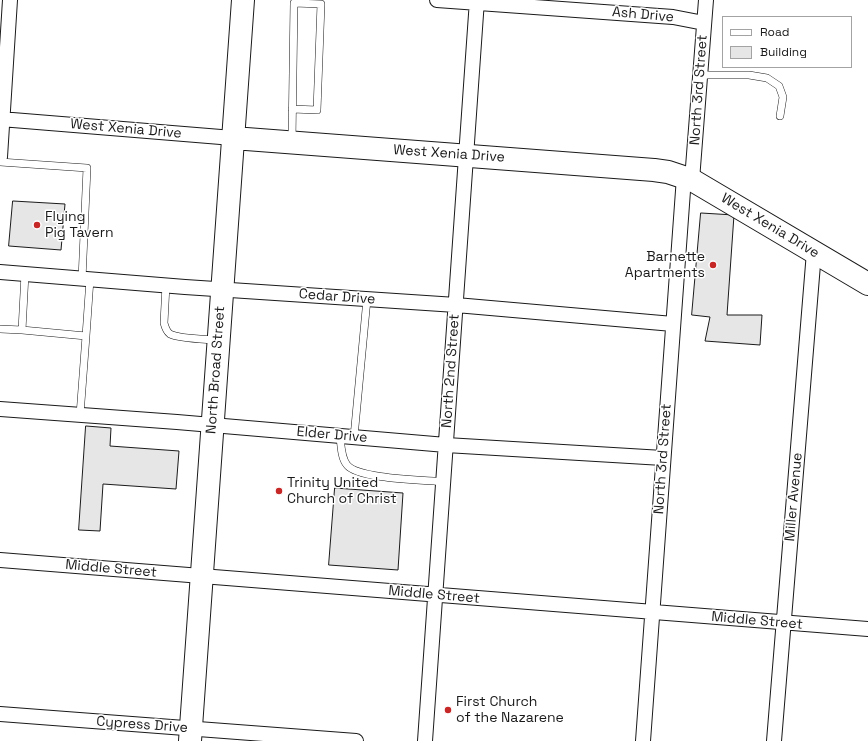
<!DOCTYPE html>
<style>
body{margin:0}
#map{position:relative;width:868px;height:741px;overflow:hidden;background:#fff;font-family:"Space Grotesk",sans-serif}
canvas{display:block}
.legend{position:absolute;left:722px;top:16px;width:130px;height:52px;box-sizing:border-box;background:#fff;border:1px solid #a3a3a3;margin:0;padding:5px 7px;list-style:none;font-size:12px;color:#1a1a1a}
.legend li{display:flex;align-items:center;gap:8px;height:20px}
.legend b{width:20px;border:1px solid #a3a3a3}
</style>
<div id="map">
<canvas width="868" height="741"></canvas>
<ul class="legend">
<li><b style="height:5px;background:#fff"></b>Road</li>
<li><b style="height:11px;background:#e6e6e6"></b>Building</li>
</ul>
</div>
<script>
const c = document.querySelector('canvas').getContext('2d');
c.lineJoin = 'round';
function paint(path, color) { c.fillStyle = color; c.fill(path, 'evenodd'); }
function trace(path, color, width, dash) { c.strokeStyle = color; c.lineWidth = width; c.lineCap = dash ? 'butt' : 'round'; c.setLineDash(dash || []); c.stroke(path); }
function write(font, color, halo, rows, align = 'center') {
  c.font = font + ' "Space Grotesk",sans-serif'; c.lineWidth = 3; c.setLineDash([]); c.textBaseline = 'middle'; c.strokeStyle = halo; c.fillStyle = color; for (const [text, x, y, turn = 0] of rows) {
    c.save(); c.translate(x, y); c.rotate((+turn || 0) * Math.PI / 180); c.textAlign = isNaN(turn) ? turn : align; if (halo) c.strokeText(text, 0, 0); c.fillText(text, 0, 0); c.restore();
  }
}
const building = new Path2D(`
 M 13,201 L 65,204 L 61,250 L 9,246 Z
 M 701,213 L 734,215 L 727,315 L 762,315 L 760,345 L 705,341 L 710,317 L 692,315 Z
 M 86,426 L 111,428 L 110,446 L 179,451 L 176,489 L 103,484 L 100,531 L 79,530 Z
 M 335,488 L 403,493 L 398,570 L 329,565 Z`);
const service = new Path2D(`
 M 700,75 L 749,75 L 767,78 L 779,86 L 783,97 L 780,116
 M 292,140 L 294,3 L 321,4 L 317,110 L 292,109
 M 0,162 L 87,168 L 82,279
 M 166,285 L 164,323 C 165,327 166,331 170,334 C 179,339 206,339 217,340
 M 0,329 L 22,330 L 25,274
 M 22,330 L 86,336 L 80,415
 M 86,336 L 90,279
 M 340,436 C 341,445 341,458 347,465 C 358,479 424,480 444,482
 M 354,437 L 367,299`);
const minor = new Path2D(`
 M 437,0 L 673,17 L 704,23
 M 0,119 L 233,138
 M 0,157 L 10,0
 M 692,180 L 706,0
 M 0,272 L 185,287 L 456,305 L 673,324
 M 0,409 L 177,422 L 446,445 L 663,458
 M 0,560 L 868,629
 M 0,714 L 356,741
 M 425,741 L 477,0
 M 643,741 L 684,177
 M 774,741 L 814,252`);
const primary = new Path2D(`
 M 233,138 L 654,170 L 668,172 L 692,180 L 868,284
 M 190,741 L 243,0`);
const markers = [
 [37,225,4,"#c62828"],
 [713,265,4,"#c62828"],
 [279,491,4,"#c62828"],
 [448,710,4,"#c62828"]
];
const streetNames = [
 ["Ash Drive",643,15,5],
 ["North 3rd Street",699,90,-86],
 ["West Xenia Drive",126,129,5],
 ["West Xenia Drive",449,154,4],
 ["West Xenia Drive",770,226,31],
 ["Cedar Drive",337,297,4],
 ["North Broad Street",216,370,-86],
 ["North 2nd Street",451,371,-86],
 ["Elder Drive",332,435,5],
 ["North 3rd Street",663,459,-86],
 ["Miller Avenue",794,497,-85],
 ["Middle Street",111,569,5],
 ["Middle Street",434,595,5],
 ["Middle Street",757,621,5],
 ["Cypress Drive",142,725,4]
];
const poiNames = [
 ["Flying",45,217],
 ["Pig Tavern",45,233],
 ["Barnette",705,257,"right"],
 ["Apartments",705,273,"right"],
 ["Trinity United",287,483],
 ["Church of Christ",287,499],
 ["First Church",456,702],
 ["of the Nazarene",456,718]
];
paint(building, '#e6e6e6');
trace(building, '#1a1a1a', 1);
trace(service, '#1a1a1a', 8);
trace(minor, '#1a1a1a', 16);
trace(primary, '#1a1a1a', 24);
trace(service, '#fff', 7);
trace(minor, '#fff', 14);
trace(primary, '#fff', 22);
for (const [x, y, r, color] of markers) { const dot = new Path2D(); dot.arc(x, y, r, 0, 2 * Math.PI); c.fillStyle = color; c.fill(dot); trace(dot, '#fff', 1.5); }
write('14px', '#1a1a1a', '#fff', streetNames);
write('14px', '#1a1a1a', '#fff', poiNames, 'left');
</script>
